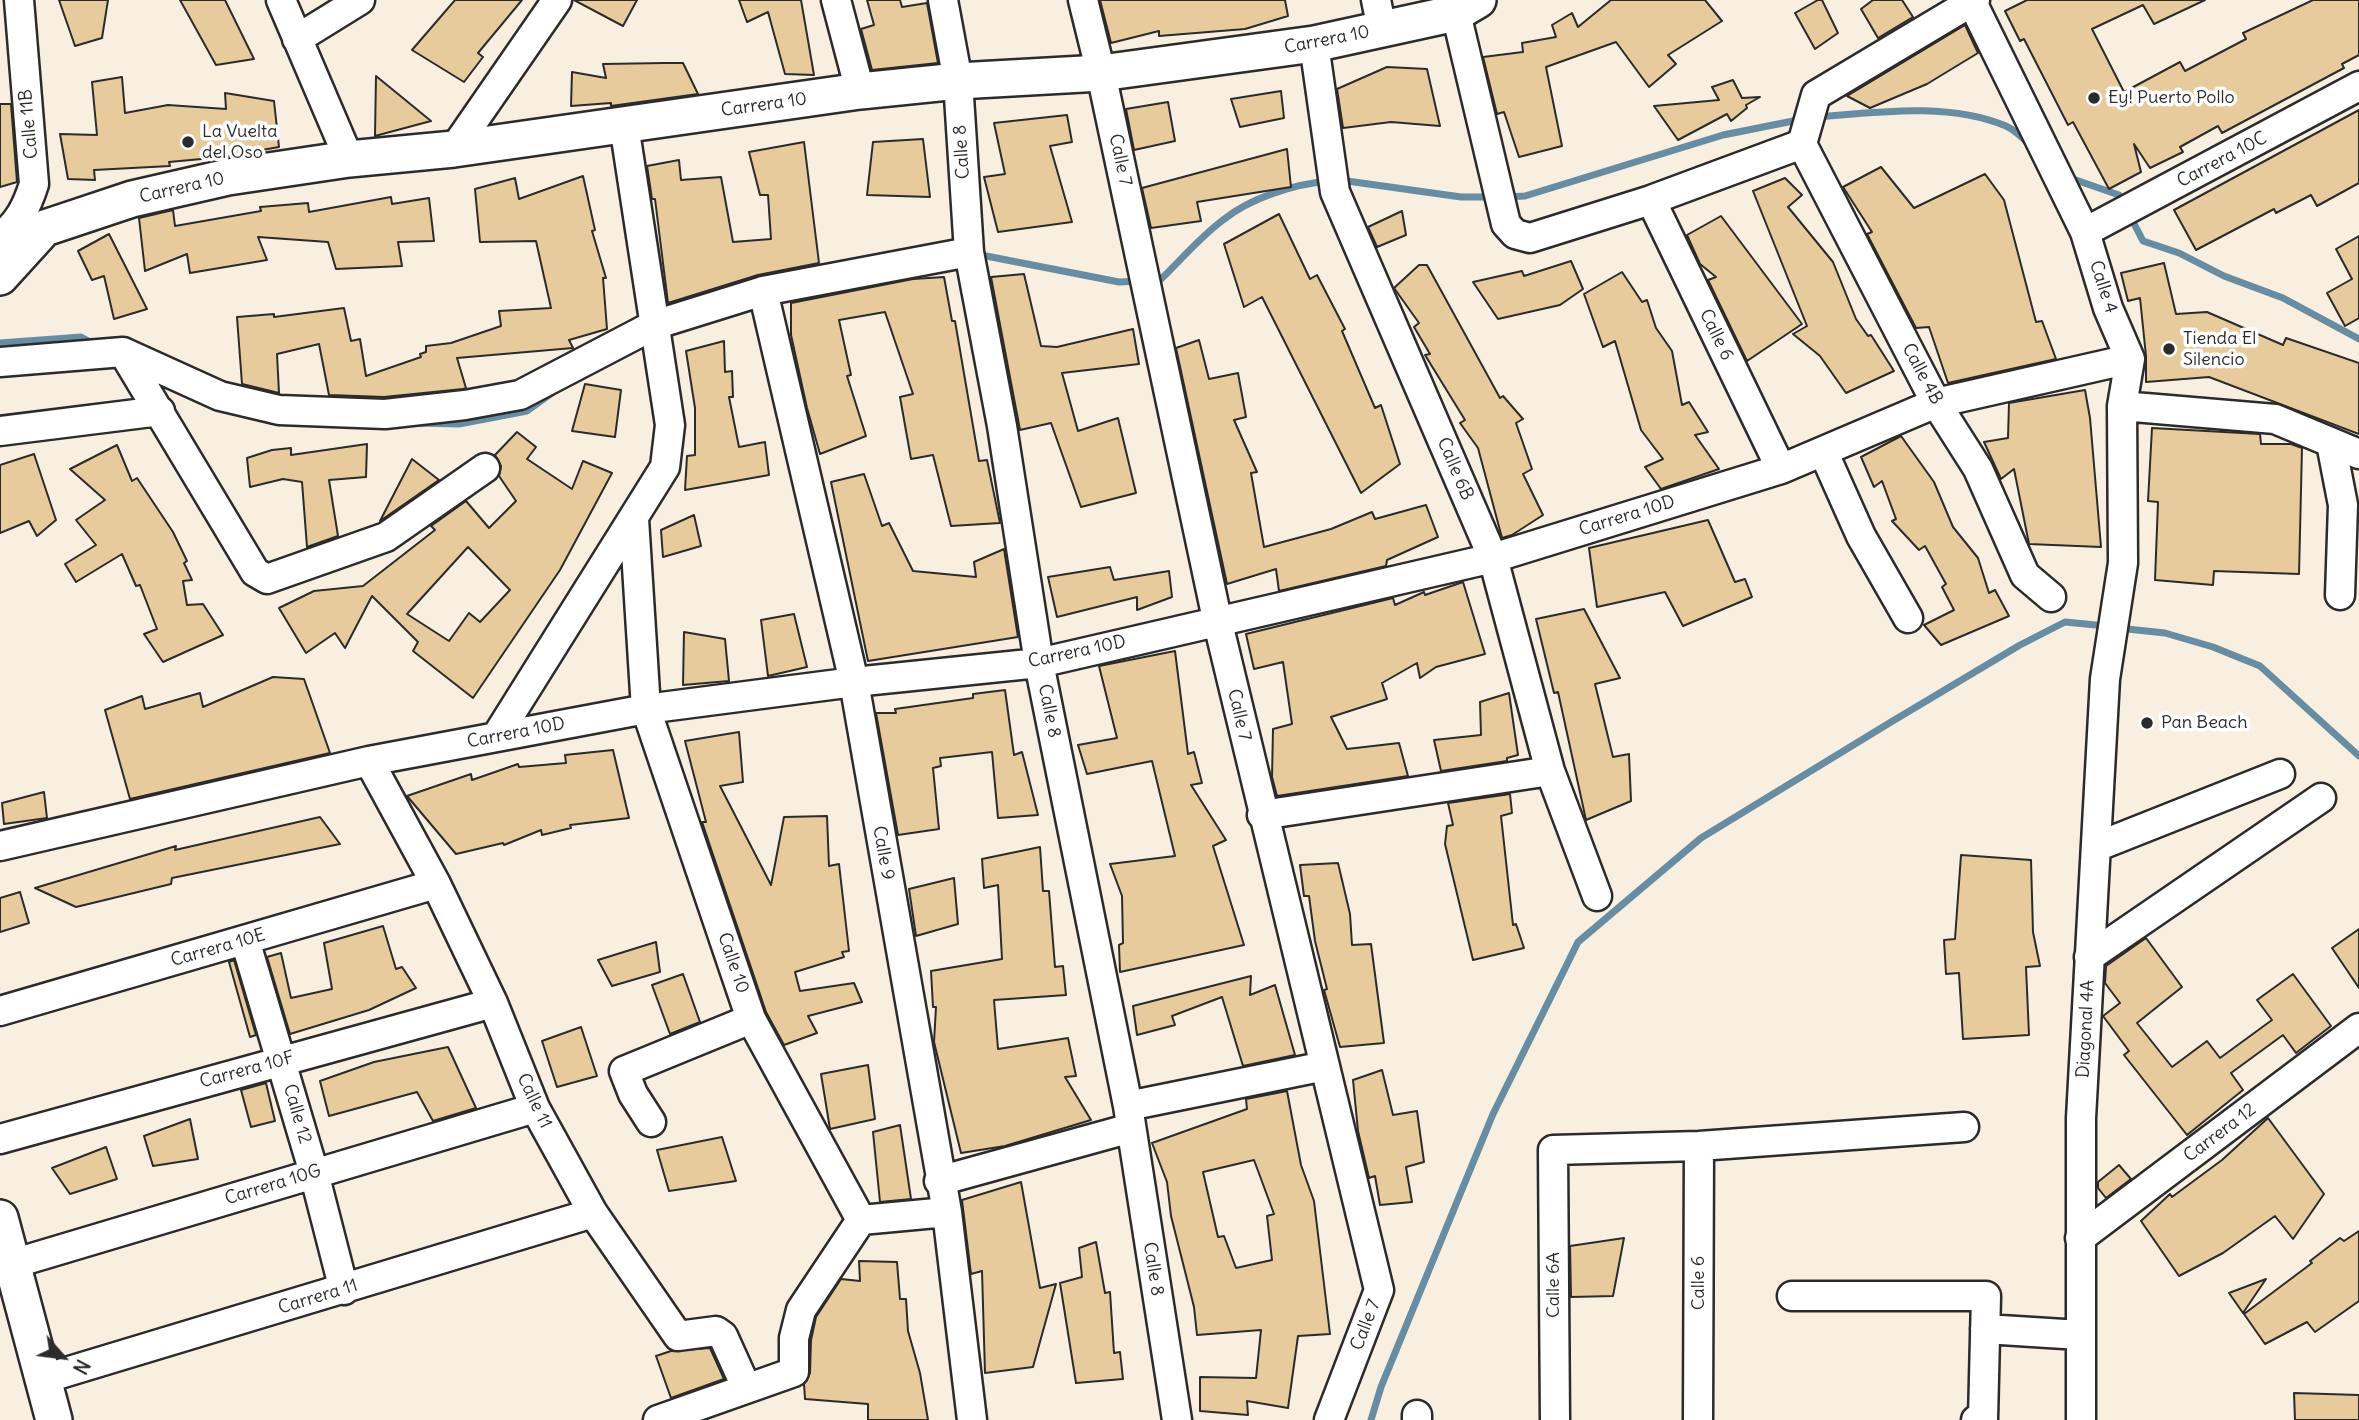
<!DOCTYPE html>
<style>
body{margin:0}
#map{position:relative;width:2359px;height:1420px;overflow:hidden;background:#f8efe1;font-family:Delius,sans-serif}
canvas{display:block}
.north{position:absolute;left:28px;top:1322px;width:70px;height:70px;-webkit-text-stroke:5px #fff;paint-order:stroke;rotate:118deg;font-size:19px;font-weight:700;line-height:28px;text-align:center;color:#2b2b2b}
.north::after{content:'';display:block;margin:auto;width:24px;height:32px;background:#2b2b2b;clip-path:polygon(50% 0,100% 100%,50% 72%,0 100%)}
</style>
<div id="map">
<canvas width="2359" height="1420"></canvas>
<div class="north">N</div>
</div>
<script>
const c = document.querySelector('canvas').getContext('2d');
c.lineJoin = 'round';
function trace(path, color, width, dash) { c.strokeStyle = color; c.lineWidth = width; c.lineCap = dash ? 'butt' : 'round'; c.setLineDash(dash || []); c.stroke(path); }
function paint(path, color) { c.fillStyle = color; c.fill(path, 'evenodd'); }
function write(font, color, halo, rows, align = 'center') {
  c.font = font + ' Delius,sans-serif'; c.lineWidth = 7; c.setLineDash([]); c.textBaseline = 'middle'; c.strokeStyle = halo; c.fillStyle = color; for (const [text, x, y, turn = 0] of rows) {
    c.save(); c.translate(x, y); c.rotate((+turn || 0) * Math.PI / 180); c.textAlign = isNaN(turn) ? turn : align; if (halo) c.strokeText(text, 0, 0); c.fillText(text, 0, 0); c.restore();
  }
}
const stream = new Path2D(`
 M 1818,117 C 1878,112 1949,102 2006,126 C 2015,130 2024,139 2031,146
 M 2070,178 L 2119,195 L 2124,203
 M 1340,180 L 1461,197 L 1492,197
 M 1507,197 L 1525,196 L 1723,135 L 1803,119
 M 2129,214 L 2143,241 L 2179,253 L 2224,276 L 2283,298 L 2359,339
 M 976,254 L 1119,282 L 1140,281
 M 1152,280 L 1160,280 C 1181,260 1200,237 1223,220 C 1250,198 1294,184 1329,181
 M 0,343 L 81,337 L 94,344
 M 417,423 L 459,424 L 527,411 L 552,393
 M 2118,628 L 2165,633 L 2213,647 L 2260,666 L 2359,756
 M 1371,1420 L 1381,1387 L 1493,1114 L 1578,942 L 1701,838 L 1891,722 L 2020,645 L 2065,622 L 2106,626`);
const building = new Path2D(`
 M 59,0 L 108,0 L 102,38 L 75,46 Z
 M 180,0 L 225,0 L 254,59 L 216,65 Z
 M 455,0 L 522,0 L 478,53 L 483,57 L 464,82 L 412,50 Z
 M 574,0 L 637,0 L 623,26 Z
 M 739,0 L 801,0 L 814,75 L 785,74 L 768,12 L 747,22 Z
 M 867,0 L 900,0 L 902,7 L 927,3 L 938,63 L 872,70 L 861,29 L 874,25 Z
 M 1100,0 L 1285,0 L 1288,16 L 1245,29 L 1159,36 L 1159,31 L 1111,43 Z
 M 1611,0 L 1705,0 L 1722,21 L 1668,55 L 1676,64 L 1649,87 L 1616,42 L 1546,67 L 1562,146 L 1519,157 L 1504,112 L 1497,114 L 1483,57 L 1523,52 L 1522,43 L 1556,37 L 1552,25 L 1572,13 L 1578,27 Z
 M 1818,0 L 1822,0 L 1838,33 L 1815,49 L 1795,13 Z
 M 1873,0 L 1902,0 L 1913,17 L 1878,38 L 1861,9 Z
 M 2027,0 L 2205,0 L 2154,24 L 2143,5 L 2092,29 L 2124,92 L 2180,62 L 2185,71 L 2246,39 L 2243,33 L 2313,0 L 2359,0 L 2359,55 L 2342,64 L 2344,68 L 2222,133 L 2218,126 L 2180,147 L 2183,152 L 2150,168 L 2134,144 L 2141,172 L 2109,189 L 2073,122 L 2068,125 L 2024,39 L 2020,41 L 2005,11 Z
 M 1965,25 L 1978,53 L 1927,84 L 1870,108 L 1847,96 Z
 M 665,63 L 683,63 L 698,94 L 611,106 L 611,103 L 571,106 L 572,72 L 606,78 L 603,64 Z
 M 1387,67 L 1427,69 L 1440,126 L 1391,122 L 1343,128 L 1337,89 Z
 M 376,76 L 431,121 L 375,136 Z
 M 122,77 L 125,113 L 168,105 L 226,109 L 225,93 L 274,101 L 279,147 L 223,157 L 169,162 L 170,166 L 94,170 L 95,180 L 68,179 L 60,134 L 97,135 L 92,82 Z
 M 1733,80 L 1742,98 L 1760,97 L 1746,105 L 1747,108 L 1731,121 L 1727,114 L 1678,140 L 1654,106 L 1719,100 L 1712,87 Z
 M 1281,91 L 1284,118 L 1240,127 L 1231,99 Z
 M 1168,102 L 1175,141 L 1134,150 L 1126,109 Z
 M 0,104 L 11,104 L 17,182 L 0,187 Z
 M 2359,110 L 2359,183 L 2317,206 L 2311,195 L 2276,213 L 2274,209 L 2196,250 L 2174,210 Z
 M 1067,115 L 1072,142 L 1050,146 L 1072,222 L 998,232 L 984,177 L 1005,174 L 994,123 Z
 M 923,139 L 930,197 L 867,195 L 873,142 Z
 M 804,142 L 819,263 L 758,275 L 668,303 L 655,199 L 652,199 L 647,166 L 679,160 L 681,180 L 721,177 L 733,242 L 771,239 L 768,195 L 760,195 L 749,152 Z
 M 1287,149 L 1291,187 L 1197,202 L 1201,221 L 1151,228 L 1142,188 Z
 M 1881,167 L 1914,208 L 1985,174 L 2004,200 L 2036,322 L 2042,321 L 2056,359 L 1948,383 L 1929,327 L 1916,328 L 1867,234 L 1872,232 L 1843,187 Z
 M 583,176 L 595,230 L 592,231 L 606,278 L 603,278 L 607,329 L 569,340 L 573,348 L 457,358 L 466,388 L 463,389 L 384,397 L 329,395 L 319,344 L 277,354 L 279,393 L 242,384 L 237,317 L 274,314 L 274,317 L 344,308 L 351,341 L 360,339 L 366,376 L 421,357 L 420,354 L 426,352 L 426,346 L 451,343 L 501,326 L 499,311 L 551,308 L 536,241 L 480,242 L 475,189 L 515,178 L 519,199 Z
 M 1785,178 L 1802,195 L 1788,207 L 1833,262 L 1856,319 L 1868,336 L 1871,335 L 1894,371 L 1846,393 L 1820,356 L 1793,334 L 1807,326 L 1753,191 Z
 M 391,197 L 392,204 L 429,198 L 434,241 L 398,242 L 402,266 L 336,269 L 328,242 L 258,237 L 267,260 L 190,273 L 187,254 L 145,271 L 139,218 L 173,210 L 175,226 L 261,211 L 260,207 L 308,203 L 309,212 Z
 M 1402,211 L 1406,235 L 1377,247 L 1368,227 Z
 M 1279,214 L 1310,279 L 1317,275 L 1345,329 L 1342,331 L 1375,408 L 1381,405 L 1400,464 L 1361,493 L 1262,297 L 1244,307 L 1224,244 Z
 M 1721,216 L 1802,324 L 1747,361 L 1708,280 L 1716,277 L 1700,264 L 1687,235 Z
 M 109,234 L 147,309 L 114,319 L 104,276 L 92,280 L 78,251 Z
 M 2359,236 L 2359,318 L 2345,326 L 2327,293 L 2352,279 L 2336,249 Z
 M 1571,261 L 1583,289 L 1560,305 L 1498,319 L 1473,282 L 1522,271 L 1524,276 Z
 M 2164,263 L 2176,314 L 2207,312 L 2283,345 L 2286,338 L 2359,363 L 2359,434 L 2209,377 L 2146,382 L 2146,356 L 2140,298 L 2128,301 L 2121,273 Z
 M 1419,265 L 1427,265 L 1500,398 L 1503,396 L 1523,419 L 1516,423 L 1532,469 L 1523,474 L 1543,515 L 1512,535 L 1502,538 L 1478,448 L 1460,423 L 1465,420 L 1425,355 L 1430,354 L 1414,327 L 1419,323 L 1394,288 Z
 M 1622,272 L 1642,302 L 1647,300 L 1656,328 L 1672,351 L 1682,405 L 1689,402 L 1708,432 L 1695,435 L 1719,469 L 1661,489 L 1645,467 L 1663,459 L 1641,430 L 1615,341 L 1603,347 L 1584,294 Z
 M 1024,274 L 1041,346 L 1057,347 L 1133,329 L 1139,364 L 1062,373 L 1078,431 L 1118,418 L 1136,493 L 1081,507 L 1051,423 L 1020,430 L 991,277 Z
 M 944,277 L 952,321 L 955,321 L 979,461 L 987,460 L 1000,523 L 951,526 L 933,455 L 911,459 L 900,397 L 913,394 L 885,312 L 839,320 L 851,375 L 847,376 L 866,436 L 820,454 L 807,408 L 791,335 L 791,303 L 913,279 Z
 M 1199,340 L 1209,379 L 1238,373 L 1246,417 L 1234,420 L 1257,472 L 1251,473 L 1264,547 L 1331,529 L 1372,512 L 1375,519 L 1426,505 L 1438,537 L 1387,560 L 1386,566 L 1279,591 L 1276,569 L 1227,584 L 1176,348 Z
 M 724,341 L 725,372 L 732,371 L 733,397 L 729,397 L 739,447 L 765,442 L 769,475 L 685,490 L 687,456 L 695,455 L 695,408 L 686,351 Z
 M 585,384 L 621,390 L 615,437 L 572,431 Z
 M 2085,390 L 2090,418 L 2101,547 L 2029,544 L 2014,469 L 2001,479 L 1984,442 L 2008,438 L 2009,403 Z
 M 2152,428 L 2260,434 L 2261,444 L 2291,444 L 2302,448 L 2299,574 L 2214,571 L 2213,585 L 2155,580 L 2158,502 L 2148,501 Z
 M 517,432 L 536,447 L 527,459 L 572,489 L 583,461 L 612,473 L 560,570 L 473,698 L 413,651 L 418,642 L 372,596 L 345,648 L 335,633 L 306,653 L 279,608 L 314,591 L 363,586 L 435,530 L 431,526 L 466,501 L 489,528 L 516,501 L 499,476 L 501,466 L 495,455 ZM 468,547 L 510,590 L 480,622 L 469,613 L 449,641 L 407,614 Z
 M 1901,436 L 1934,482 L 1953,527 L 1978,558 L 1989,593 L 1995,590 L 2009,616 L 1941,645 L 1924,625 L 1954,610 L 1942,587 L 1946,584 L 1925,546 L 1919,550 L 1892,521 L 1896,519 L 1882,481 L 1874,487 L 1861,457 Z
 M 367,444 L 366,477 L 329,480 L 338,536 L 307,547 L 302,482 L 283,479 L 250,487 L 247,458 L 272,450 L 291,448 L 291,455 Z
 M 117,445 L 132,481 L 137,478 L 173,532 L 187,561 L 184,563 L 192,580 L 183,581 L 187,605 L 203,604 L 223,635 L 163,662 L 144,634 L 157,629 L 140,585 L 136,586 L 122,554 L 76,582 L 65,564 L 96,545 L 76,520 L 105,500 L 70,469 Z
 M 34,454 L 56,520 L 37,536 L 29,521 L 0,533 L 0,465 Z
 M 412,459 L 439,480 L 380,521 Z
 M 864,474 L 882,526 L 889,523 L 913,571 L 976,577 L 974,562 L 1004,549 L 1018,637 L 868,661 L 831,482 Z
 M 694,515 L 701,546 L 663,557 L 661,530 Z
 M 1708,520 L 1735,582 L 1745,579 L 1752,597 L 1683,626 L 1665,592 L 1597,607 L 1589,548 Z
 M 1110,567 L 1114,580 L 1169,571 L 1172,597 L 1137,610 L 1137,597 L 1057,617 L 1048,577 Z
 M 1463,582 L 1485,654 L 1436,667 L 1420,678 L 1417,663 L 1382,683 L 1387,699 L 1331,717 L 1347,749 L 1399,743 L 1408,776 L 1277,796 L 1272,777 L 1273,729 L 1292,724 L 1283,662 L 1254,669 L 1246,634 L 1393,598 L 1395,605 L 1424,592 L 1425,595 Z
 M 1584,609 L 1620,678 L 1595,684 L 1613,757 L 1629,754 L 1631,801 L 1586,820 L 1558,692 L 1554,693 L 1536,619 Z
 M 794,614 L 807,667 L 768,676 L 761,620 Z
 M 684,632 L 725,639 L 729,681 L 683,685 Z
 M 1175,651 L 1188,754 L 1194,752 L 1202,783 L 1191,785 L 1226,840 L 1213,846 L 1244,945 L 1120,972 L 1119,945 L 1123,943 L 1122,896 L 1110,864 L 1175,856 L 1152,761 L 1087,774 L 1078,745 L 1117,738 L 1099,666 Z
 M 273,677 L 304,679 L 330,753 L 130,799 L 105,710 L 142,696 L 145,709 L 200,693 L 203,707 Z
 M 1005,690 L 1014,755 L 1022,752 L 1038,815 L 998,818 L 992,752 L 940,758 L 941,766 L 933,768 L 939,829 L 898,835 L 876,713 L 896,713 L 895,709 L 973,698 L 973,694 Z
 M 1509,693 L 1518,755 L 1507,758 L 1507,761 L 1441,771 L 1434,740 L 1481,735 L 1480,702 Z
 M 739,732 L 743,782 L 720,786 L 771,885 L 784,817 L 827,816 L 829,866 L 839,864 L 849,951 L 842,952 L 844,957 L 795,972 L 800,991 L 854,983 L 862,1002 L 808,1016 L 817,1033 L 784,1045 L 766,1012 L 702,822 L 706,822 L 685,741 Z
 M 613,750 L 629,818 L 570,825 L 571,828 L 542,835 L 541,830 L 504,845 L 503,843 L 456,854 L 407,796 L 471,774 L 472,780 L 518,764 L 519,767 L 566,763 L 565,755 Z
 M 44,792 L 47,818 L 4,824 L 2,803 Z
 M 1510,794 L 1512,813 L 1501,816 L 1513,925 L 1516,924 L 1524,948 L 1473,960 L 1445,844 L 1447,826 L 1453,825 L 1448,803 Z
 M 320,817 L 340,844 L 172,878 L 171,884 L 76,907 L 35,888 L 176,846 L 175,850 Z
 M 1040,847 L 1043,891 L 1049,891 L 1055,967 L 1063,966 L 1066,995 L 994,1000 L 998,1049 L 1068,1038 L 1076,1076 L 1065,1077 L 1091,1120 L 1005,1146 L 961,1153 L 934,1042 L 936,1007 L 933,1007 L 931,971 L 1002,959 L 998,885 L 984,888 L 982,859 Z
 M 1961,855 L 2031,860 L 2033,932 L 2040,966 L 2026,967 L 2029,1035 L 1963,1039 L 1959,973 L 1946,974 L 1944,940 L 1955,939 Z
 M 1338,863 L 1350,914 L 1352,945 L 1371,944 L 1384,1043 L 1340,1047 L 1324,990 L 1327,989 L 1315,941 L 1309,896 L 1304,896 L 1300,865 Z
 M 954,878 L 958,924 L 916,936 L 909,889 Z
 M 20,892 L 29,923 L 0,932 L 0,898 Z
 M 383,926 L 396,969 L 402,967 L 416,988 L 369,1010 L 290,1034 L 267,957 L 281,953 L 291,998 L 332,989 L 324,943 Z
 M 2359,929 L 2359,988 L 2332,948 Z
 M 2146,938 L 2182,987 L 2137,1023 L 2172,1067 L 2207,1041 L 2220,1058 L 2272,1020 L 2257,1000 L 2293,974 L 2331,1026 L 2296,1053 L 2283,1035 L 2231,1073 L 2243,1090 L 2187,1135 L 2124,1055 L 2129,1051 L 2103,1016 L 2120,1003 L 2105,983 L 2106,966 Z
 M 656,942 L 660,972 L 612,986 L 598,960 Z
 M 234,960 L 256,1035 L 250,1037 L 229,962 Z
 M 683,974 L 700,1022 L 670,1034 L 652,985 Z
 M 1251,976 L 1250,995 L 1275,985 L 1295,1055 L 1243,1066 L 1222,997 L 1172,1016 L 1175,1025 L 1137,1035 L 1133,1006 Z
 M 581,1027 L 597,1076 L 557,1087 L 542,1041 Z
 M 448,1047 L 476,1108 L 433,1121 L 417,1092 L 329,1116 L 320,1081 L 374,1062 Z
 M 868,1065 L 875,1119 L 830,1129 L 821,1074 Z
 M 1382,1070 L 1393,1115 L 1417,1111 L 1424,1162 L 1406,1167 L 1412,1202 L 1380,1205 L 1375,1176 L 1369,1178 L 1358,1131 L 1353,1080 Z
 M 266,1083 L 275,1121 L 251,1127 L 241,1090 Z
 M 1287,1091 L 1301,1165 L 1314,1201 L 1330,1334 L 1298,1336 L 1288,1408 L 1247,1401 L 1248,1415 L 1200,1411 L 1200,1377 L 1256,1378 L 1261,1330 L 1197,1335 L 1194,1307 L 1171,1216 L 1167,1182 L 1152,1143 L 1247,1109 L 1246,1099 ZM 1254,1160 L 1274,1214 L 1267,1216 L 1272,1260 L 1236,1268 L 1224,1236 L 1218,1237 L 1203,1172 Z
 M 2268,1118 L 2324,1194 L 2293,1239 L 2275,1216 L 2223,1253 L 2179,1276 L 2141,1221 L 2170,1194 L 2172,1197 L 2222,1160 Z
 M 190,1119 L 198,1159 L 153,1166 L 144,1136 Z
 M 900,1125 L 911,1199 L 880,1202 L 873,1132 Z
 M 722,1137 L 736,1181 L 669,1191 L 657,1150 Z
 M 106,1147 L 117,1179 L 70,1194 L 52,1168 Z
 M 2119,1165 L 2131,1179 L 2106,1198 L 2098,1188 L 2098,1182 Z
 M 1021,1182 L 1040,1288 L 1056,1284 L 1033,1367 L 985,1373 L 982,1271 L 971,1274 L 962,1200 Z
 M 2359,1231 L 2359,1301 L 2315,1332 L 2307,1322 L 2265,1344 L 2244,1314 L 2312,1263 L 2310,1261 L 2340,1238 L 2344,1241 Z
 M 1624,1238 L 1613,1296 L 1571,1297 L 1570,1246 Z
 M 1096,1242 L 1105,1293 L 1110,1292 L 1114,1353 L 1120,1352 L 1123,1379 L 1076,1383 L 1060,1283 L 1082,1277 L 1079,1248 Z
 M 859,1261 L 897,1262 L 900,1299 L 906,1299 L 908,1331 L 920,1373 L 928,1420 L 868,1420 L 868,1404 L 805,1399 L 804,1384 L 810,1373 L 811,1340 L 816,1317 L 841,1279 L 860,1281 Z
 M 2266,1279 L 2243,1313 L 2229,1293 Z
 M 710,1348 L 724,1379 L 671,1398 L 656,1356 L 671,1351 Z
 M 2294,1393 L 2359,1395 L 2359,1420 L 2295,1420 Z`);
const minor = new Path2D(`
 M 281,0 L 349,159
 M 836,0 L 860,91
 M 943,0 L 958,81 L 969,252 L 1002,426 L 1039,663 L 1128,1106 L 1177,1420
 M 1083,0 L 1101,73 L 1217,619 L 1379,1290 L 1329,1420
 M 1376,0 L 1382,29
 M 1971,0 L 2085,232 L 2108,308 L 2130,359 L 2122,406 L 2123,563 L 2105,679 L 2081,1118 L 2081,1420
 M 1456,13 L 1506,224 L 1515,234 L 1530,238 L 1651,200 L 1802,144
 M 297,39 L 360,0
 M 1314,44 L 1335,192 L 1493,558 L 1550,771 L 1597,896
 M 1802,144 L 1936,403 L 1978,469 L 2025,575 L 2051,597
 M 1802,144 L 1816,95 L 1975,0
 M 454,149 L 557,0
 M 1651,200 L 1781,469
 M 2085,232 L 2359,86
 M 0,237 C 19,223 27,206 34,184 L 19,0
 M 763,291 L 854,682 L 947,1212 L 972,1420
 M 123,352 L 220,396 L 279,410 L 385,414 L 465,405 L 520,395 L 654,325 L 763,291 L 969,252
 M 0,362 L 123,352 L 255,572 L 267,579 L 386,537 L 485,468
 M 2122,406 L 2275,419 L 2359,454
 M 0,431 L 160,411
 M 2331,443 L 2343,505 L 2340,595
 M 1823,451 L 1861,536 L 1908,618
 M 634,519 L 646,709 L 751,1019 L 861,1220 L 801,1310 L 794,1338 L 794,1372 L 658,1420
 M 496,737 L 665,467 L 670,425 L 624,125
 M 369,761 L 436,884 L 493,1003 L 535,1108 L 593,1213 L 678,1336 L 716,1331 L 723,1336 L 746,1387
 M 1262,815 L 1550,771
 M 0,846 L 369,761 L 646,709 L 854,682 L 1039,663 L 1493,558 L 1781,469 L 1936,403 L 2130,359
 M 2096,847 L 2280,774
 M 245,940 L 314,1173 L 344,1290
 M 2089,957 L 2321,798
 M 0,1011 L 436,884
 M 1128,1106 L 1325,1066
 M 651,1122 L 633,1094 L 624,1071 L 751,1019
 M 0,1139 L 493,1003
 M 939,1181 L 1131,1128
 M 861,1220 L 947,1212
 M 2080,1238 L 2359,1028
 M 12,1264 L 535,1108
 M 1792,1296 L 1986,1296 L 1983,1419 L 1976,1420
 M 1985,1329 L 2080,1335
 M 43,1379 L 593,1213
 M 1417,1415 L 1417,1420
 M 1555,1420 L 1553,1150 L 1699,1146 L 1964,1127
 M 1698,1420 L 1699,1146`);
const tertiary = new Path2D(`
 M 0,243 L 132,199 L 228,177 L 349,159 L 454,149 L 860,91 L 958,81 L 1101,73 L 1314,44 L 1456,13 L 1478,0
 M 0,277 L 40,233
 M 0,1218 L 54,1420`);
const markers = [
 [2094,98,7,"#2b2b2b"],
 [188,142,7,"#2b2b2b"],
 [2169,349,7,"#2b2b2b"],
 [2147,723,7,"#2b2b2b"]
];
const streetNames = [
 ["Carrera 10",1327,40,-11],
 ["Carrera 10",764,105,-8],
 ["Calle 11B",29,124,-95],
 ["Calle 8",962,152,-94],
 ["Calle 7",1120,160,78],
 ["Carrera 10C",2222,160,-28],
 ["Carrera 10",182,188,-13],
 ["Calle 4",2103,287,72],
 ["Calle 6",1716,335,64],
 ["Calle 4B",1922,374,62],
 ["Calle 6B",1455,469,67],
 ["Carrera 10D",1627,516,-17],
 ["Carrera 10D",1077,652,-12],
 ["Calle 8",1049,711,79],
 ["Calle 7",1239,715,77],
 ["Carrera 10D",516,733,-11],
 ["Calle 9",883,853,80],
 ["Carrera 10E",218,948,-16],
 ["Calle 10",733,963,71],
 ["Diagonal 4A",2086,1029,-87],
 ["Carrera 10F",247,1070,-15],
 ["Calle 11",534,1101,65],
 ["Calle 12",297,1114,74],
 ["Carrera 12",2220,1133,-37],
 ["Carrera 10G",273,1185,-17],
 ["Calle 8",1153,1269,81],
 ["Calle 6",1699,1283,-90],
 ["Calle 6A",1554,1285,-90],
 ["Carrera 11",318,1297,-17],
 ["Calle 7",1366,1325,-69]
];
const poiNames = [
 ["Ey! Puerto Pollo",2108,98],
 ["La Vuelta",202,132],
 ["del Oso",202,153],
 ["Tienda El",2183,339],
 ["Silencio",2183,360],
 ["Pan Beach",2161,723]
];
trace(stream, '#688da2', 7);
paint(building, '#e8cb9c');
trace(building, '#2b2b2b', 2);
trace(minor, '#2b2b2b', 33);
trace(tertiary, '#2b2b2b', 40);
trace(minor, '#fff', 28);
trace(tertiary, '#fff', 35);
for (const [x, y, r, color] of markers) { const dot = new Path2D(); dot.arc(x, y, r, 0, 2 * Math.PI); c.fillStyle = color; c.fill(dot); trace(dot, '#fff', 2.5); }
write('18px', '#2b2b2b', '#fff', streetNames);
write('18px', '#2b2b2b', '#fff', poiNames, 'left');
</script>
